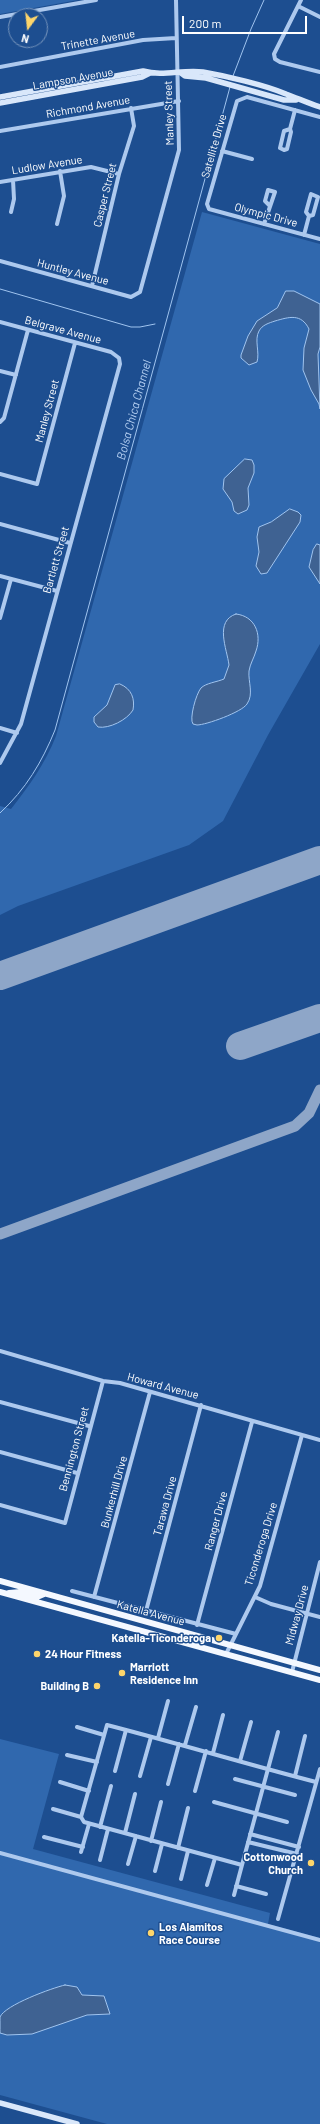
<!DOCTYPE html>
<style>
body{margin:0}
#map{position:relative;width:320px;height:2124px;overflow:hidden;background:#1d4e90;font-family:Barlow,sans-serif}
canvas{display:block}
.north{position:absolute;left:8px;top:8px;width:40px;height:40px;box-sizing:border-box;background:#1d4e90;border:1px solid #7795bc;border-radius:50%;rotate:195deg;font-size:11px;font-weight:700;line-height:16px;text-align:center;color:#fff}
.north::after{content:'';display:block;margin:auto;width:14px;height:18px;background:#fdd56b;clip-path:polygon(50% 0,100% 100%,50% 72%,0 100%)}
.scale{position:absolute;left:182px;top:16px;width:125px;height:18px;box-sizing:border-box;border:2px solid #fff;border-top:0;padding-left:5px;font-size:12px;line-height:14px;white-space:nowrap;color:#fff;-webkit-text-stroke:3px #1d4e90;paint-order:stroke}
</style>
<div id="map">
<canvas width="320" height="2124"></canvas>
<div class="north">N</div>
<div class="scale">200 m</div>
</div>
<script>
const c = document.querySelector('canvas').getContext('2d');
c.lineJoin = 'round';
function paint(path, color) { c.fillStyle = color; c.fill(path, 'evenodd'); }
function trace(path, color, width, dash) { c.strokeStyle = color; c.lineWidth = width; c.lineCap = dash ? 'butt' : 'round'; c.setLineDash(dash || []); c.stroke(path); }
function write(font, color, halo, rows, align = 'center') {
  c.font = font + ' Barlow,sans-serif'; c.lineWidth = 3; c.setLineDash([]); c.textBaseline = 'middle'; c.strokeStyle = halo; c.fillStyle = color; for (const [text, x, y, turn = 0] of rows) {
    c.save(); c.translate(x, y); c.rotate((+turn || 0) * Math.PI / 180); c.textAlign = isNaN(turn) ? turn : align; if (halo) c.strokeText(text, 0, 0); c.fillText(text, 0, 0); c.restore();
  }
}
const green = new Path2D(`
 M 0,0 L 78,0 L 0,14 Z
 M 202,212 L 320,244 L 320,644 L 268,735 L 223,821 L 189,845 L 18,906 L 0,915 L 0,806 L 11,809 C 29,786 45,764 56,736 Z
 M 0,1739 L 59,1754 L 33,1849 L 270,1913 L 268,1924 L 320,1938 L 320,2124 L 107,2124 L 0,2095 Z`);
const water = new Path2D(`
 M 286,291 L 294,291 L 320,304 L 320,347 L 318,354 L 320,409 L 319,404 L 311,390 L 303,370 L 304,348 L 309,329 C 301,313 289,317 275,321 C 269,323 262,325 259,331 C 254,340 260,352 257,362 L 249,365 L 241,358 L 241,355 L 248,336 L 257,321 L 277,308 Z
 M 245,459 L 252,460 L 254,465 L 254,473 L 248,488 L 249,505 L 247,510 L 238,514 L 234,511 L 232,502 L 223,489 L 224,479 Z
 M 290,509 L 298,512 L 301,515 L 300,522 L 267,573 L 261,574 L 256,566 L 259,552 L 257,537 L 259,527 L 271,522 Z
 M 317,544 L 320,545 L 320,584 L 309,567 L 313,550 Z
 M 236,614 C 255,616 262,634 256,651 C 254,658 250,664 249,671 C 248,682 254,694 247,704 C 242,712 206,725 197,725 L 193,724 C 189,719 196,694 201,688 C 206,683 217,682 224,679 L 229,665 C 227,649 214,621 236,614 Z
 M 120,684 C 132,689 135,699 133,710 C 127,720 109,729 98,727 L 94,722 L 94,717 L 107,705 L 115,685 Z
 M 65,1985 L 77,1987 L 82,1995 L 104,1996 L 110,2014 L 87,2015 L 32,2034 L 7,2035 L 0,2033 C 0,2029 0,2021 0,2017 C 5,2005 52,1988 65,1985 Z`);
const stream = new Path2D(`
 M 233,76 L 251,29 L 264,0
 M 0,289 L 131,327 L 140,327 L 155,324
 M 0,813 C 26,789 42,762 55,730 L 230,87`);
const taxiway = new Path2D(`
 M 317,861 L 320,862
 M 0,1234 L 295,1126 L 309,1113 L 320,1090`);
const runway = new Path2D(`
 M 0,976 L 320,860
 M 240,1046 L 320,1018`);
const minor = new Path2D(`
 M 301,0 L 274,54 L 275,59 L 280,62 L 320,72
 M 298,6 L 320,17
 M 0,17 L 96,0
 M 0,67 L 143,40 L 176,38
 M 320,117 L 247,97 L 237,101 L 207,204 L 209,209 L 320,239
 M 290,129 L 291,132 L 287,149 L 284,150 L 280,148 L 284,131 L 290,129 L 295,110
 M 0,131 L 179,101
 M 222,151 L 252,159
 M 0,182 L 91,167 L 119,174
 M 11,212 L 14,199 L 13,180
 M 57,224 L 64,196 L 60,171
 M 264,224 L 275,192 L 268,190 L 265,201 L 269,205
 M 304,235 L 309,216 L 313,215 L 318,197 L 311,194 L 306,212 L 309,216
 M 0,261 L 131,297 L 140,292 L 179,150 L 176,0
 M 92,286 L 119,174 L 134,126 L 131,108
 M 0,322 L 111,352 L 119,358 L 120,364 L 21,724 L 0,763
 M 0,371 L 16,375
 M 0,422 L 4,418 L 28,330
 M 0,474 L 37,484 L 75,343
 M 0,524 L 70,543
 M 0,576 L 57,591
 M 0,618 L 11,579
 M 0,728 L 17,733
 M 0,1351 L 103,1381 L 120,1383 L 320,1440
 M 0,1402 L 89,1426
 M 0,1452 L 77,1473
 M 0,1505 L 65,1523 L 103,1381
 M 72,1591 L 236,1634
 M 94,1597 L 150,1392
 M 255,1597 L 271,1604 L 320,1617
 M 146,1611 L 201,1405
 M 197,1625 L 252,1422
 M 226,1654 L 260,1586 L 302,1435
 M 292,1672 L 320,1562
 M 77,1727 L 104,1735
 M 278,1732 C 266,1776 254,1821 242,1865 L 84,1822 L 81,1817 L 107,1725 C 177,1743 246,1764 316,1782
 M 158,1738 L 168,1701
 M 185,1745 L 196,1707
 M 213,1753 L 223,1715
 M 67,1755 L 97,1762
 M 240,1761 L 251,1722
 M 115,1771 L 126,1730
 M 140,1776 L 151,1737
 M 295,1776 L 305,1736
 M 235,1779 L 295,1795
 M 60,1782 L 89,1791
 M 168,1784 L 179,1744
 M 195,1791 L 206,1751
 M 214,1802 L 287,1822
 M 53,1809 L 81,1817
 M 100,1827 L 111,1786
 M 125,1833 L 135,1794
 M 250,1834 L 299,1847
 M 44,1837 L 83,1847
 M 151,1841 L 161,1802
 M 248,1842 L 297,1854
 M 178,1848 L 188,1808
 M 81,1852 L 89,1824
 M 0,1853 L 320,1940
 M 100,1860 L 108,1829
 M 128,1864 L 136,1836
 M 155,1871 L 162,1844
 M 181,1879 L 188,1851
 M 207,1885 L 215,1858
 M 236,1886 L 266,1894
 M 234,1895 L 242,1865
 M 278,1919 L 320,1769`);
const secondary = new Path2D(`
 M 181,73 L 185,76 L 206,78 L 284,100 L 296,100
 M 0,97 L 143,71 C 163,77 183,69 203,72 C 226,76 265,85 286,94 C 297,98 308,103 320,107
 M 0,103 L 142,77 L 150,73
 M 0,2103 L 77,2124`);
const primary = new Path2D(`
 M 0,1581 L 320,1670
 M 0,1592 L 320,1680
 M 9,1593 L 21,1592 L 37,1597 L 44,1594`);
const markers = [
 [219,1638,4,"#fdd56b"],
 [37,1654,4,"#fdd56b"],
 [122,1673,4,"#fdd56b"],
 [97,1686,4,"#fdd56b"],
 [311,1863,4,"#fdd56b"],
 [151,1933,4,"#fdd56b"]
];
const streetNames = [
 ["Trinette Avenue",98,40,-10],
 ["Lampson Avenue",73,79,-10],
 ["Richmond Avenue",88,107,-10],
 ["Manley Street",169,113,-92],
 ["Satellite Drive",214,146,-74],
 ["Ludlow Avenue",47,165,-9],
 ["Casper Street",105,195,-76],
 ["Olympic Drive",266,215,15],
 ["Huntley Avenue",73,272,15],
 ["Belgrave Avenue",63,330,15],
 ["Manley Street",47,411,-75],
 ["Bartlett Street",56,560,-74],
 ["Howard Avenue",163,1386,15],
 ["Bennington Street",74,1449,-75],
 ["Bunkerhill Drive",114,1492,-75],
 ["Tarawa Drive",165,1506,-75],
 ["Ranger Drive",216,1521,-75],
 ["Ticonderoga Drive",261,1544,-73],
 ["Katella Avenue",151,1613,15],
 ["Midway Drive",297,1615,-75]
];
const poiNames = [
 ["Katella-Ticonderoga",211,1638],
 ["24 Hour Fitness",45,1654,"left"],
 ["Marriott",130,1667,"left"],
 ["Residence Inn",130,1680,"left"],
 ["Building B",89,1686],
 ["Cottonwood",303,1857],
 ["Church",303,1870],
 ["Los Alamitos",159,1927,"left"],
 ["Race Course",159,1940,"left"]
];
const waterNames = [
 ["Bolsa Chica Channel",134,410,-75]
];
paint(green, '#3068ae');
paint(water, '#3f6292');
trace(water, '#a0c4ef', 1);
trace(stream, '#a0c4ef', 1);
trace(taxiway, '#8ea6c8', 11);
trace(runway, '#8ea6c8', 28);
trace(minor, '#adc9ee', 4);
trace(secondary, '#d9e7fa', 5.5);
trace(primary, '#f4f8ff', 6);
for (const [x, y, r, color] of markers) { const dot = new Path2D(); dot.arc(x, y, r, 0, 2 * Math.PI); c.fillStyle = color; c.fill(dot); trace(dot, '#1d4e90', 1.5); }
write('11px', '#fff', '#1d4e90', streetNames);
write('bold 11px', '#fff', '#1d4e90', poiNames, 'right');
write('italic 12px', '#b9d3f5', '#1d4e90', waterNames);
</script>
